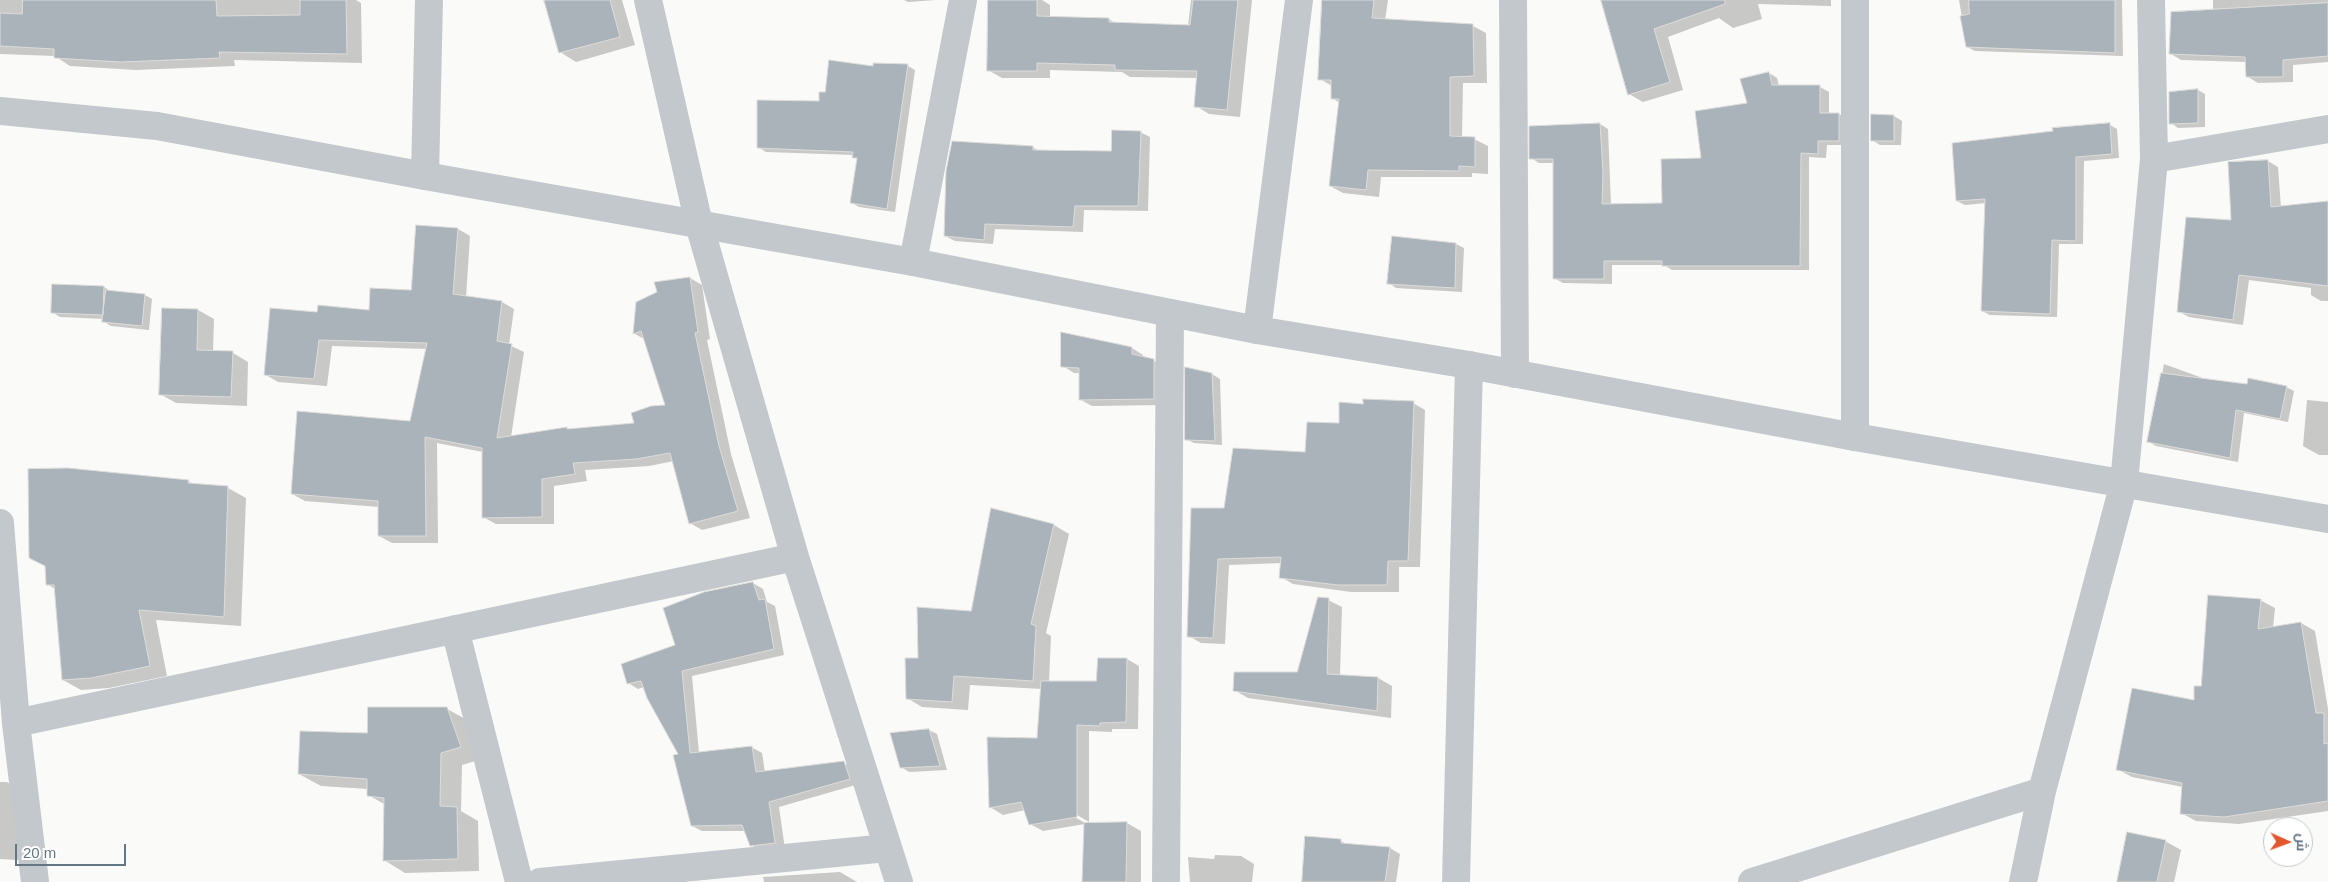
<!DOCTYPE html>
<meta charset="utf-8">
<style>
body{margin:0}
#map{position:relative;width:2328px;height:882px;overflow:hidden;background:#fafaf8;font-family:Arial,Cairo,sans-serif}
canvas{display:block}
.north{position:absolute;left:2263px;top:817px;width:50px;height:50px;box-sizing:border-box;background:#fff;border:1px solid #c1c8cd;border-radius:50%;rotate:92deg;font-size:14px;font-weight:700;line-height:20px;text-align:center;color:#657683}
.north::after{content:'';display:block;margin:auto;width:18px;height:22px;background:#e4572e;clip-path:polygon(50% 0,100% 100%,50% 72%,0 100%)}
.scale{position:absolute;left:15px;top:844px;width:111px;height:22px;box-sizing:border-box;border:2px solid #657683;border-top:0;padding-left:6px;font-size:15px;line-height:18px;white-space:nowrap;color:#657683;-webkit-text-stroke:4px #fff;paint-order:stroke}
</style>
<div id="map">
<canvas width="2328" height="882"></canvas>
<div class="north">ش</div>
<div class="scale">20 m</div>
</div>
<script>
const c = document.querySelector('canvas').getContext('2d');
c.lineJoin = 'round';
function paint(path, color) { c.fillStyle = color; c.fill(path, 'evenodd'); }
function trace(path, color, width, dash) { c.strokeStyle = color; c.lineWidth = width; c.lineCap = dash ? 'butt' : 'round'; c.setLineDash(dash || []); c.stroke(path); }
const shadow = new Path2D(`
 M 0,0 L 356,0 L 361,3 L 362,63 L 234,60 L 235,66 L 136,70 L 70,66 L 55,56 L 0,54 Z
 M 546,0 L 622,0 L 635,45 L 576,62 L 560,52 Z
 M 904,0 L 936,0 L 908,2 Z
 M 989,0 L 1042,0 L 1050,5 L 1050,17 L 1109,19 L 1116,24 L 1188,26 L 1191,0 L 1252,0 L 1240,117 L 1209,114 L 1196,106 L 1198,78 L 1130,77 L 1122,72 L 1050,70 L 1050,78 L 1002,78 L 988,70 Z
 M 1323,0 L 1388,0 L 1385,20 L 1473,26 L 1486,33 L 1487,83 L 1463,83 L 1462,138 L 1474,139 L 1488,146 L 1488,174 L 1472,173 L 1472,177 L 1381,177 L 1379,197 L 1343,193 L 1330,186 L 1340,103 L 1332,98 L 1332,86 L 1320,79 Z
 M 1603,0 L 1831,0 L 1831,6 L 1758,4 L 1762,19 L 1733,28 L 1719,18 L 1668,37 L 1683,90 L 1643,102 L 1629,94 Z
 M 1959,0 L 2122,0 L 2123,56 L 1975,51 L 1967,47 Z
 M 2213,0 L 2328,0 L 2328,62 L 2293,65 L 2293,82 L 2258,83 L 2248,77 L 2247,62 L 2181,60 L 2171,54 L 2213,11 Z
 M 908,66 L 915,70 L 895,212 L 859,207 L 852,203 L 858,160 L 854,155 L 766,152 L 758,147 L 820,102 L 826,94 L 875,67 Z
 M 1769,73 L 1777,78 L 1779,86 L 1820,87 L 1829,92 L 1829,114 L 1839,114 L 1848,119 L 1848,145 L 1827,145 L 1826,158 L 1809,157 L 1809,270 L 1672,270 L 1664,265 L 1612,265 L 1612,284 L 1563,283 L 1554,278 L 1555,163 L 1539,163 L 1531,158 L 1600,124 L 1608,129 L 1611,205 L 1663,204 L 1748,104 Z
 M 2198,90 L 2205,94 L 2205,127 L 2178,128 L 2171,123 Z
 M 1894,116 L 1902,121 L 1901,145 L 1880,145 L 1872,140 Z
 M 2110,125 L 2117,129 L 2119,158 L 2084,161 L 2083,244 L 2059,244 L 2057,317 L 1990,315 L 1982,311 L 1986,203 L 1965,205 L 1957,201 Z
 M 1140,132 L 1150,137 L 1148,211 L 1084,210 L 1083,232 L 995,229 L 993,244 L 955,241 L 945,236 L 1032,147 L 1040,151 L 1112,152 Z
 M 2268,161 L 2278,167 L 2281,208 L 2328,203 L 2328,301 L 2321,301 L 2311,295 L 2311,288 L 2249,280 L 2243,325 L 2189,317 L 2178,311 Z
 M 458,229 L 470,236 L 466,297 L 502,302 L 514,309 L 509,345 L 524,352 L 511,437 L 567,428 L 570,430 L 635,424 L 667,407 L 646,340 L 635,334 L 637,303 L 690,278 L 702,285 L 710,339 L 707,340 L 731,454 L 750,518 L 702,530 L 690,523 L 674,461 L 649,466 L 585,470 L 587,481 L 554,486 L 554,524 L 496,524 L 483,517 L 483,452 L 437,443 L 438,543 L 392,543 L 379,536 L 379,507 L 305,501 L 292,494 L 411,423 L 427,349 L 332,346 L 327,386 L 278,382 L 266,375 L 318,314 L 371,311 L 412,291 Z
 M 1393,238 L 1456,244 L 1464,248 L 1462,292 L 1396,288 L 1389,283 Z
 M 104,287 L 112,292 L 145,295 L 152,299 L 149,330 L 111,326 L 103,321 L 104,319 L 60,317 L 52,312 Z
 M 163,309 L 198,310 L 214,319 L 213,352 L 233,353 L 248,362 L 247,406 L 176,403 L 160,394 Z
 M 1132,348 L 1143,355 L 1143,358 L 1154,361 L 1165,367 L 1164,405 L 1092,406 L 1081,400 L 1081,373 L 1074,373 L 1063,366 Z
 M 2164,364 L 2208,380 L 2248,385 L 2286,387 L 2294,391 L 2288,422 L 2244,413 L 2238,462 L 2156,446 L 2149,442 Z
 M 1212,374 L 1220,379 L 1222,445 L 1194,443 L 1186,439 Z
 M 2307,400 L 2328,402 L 2328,455 L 2319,455 L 2303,446 Z
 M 1413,403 L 1425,410 L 1420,567 L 1399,567 L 1399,592 L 1351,592 L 1293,584 L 1281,577 L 1282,563 L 1229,565 L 1225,644 L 1201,643 L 1189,636 L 1226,509 L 1306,453 L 1364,405 Z
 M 188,481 L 195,485 L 228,488 L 246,498 L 241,626 L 156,620 L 167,676 L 109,688 L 81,690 L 63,680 L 55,589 L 47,584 Z
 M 1054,525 L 1069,534 L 1046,633 L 1051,636 L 1049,682 L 1097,682 L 1127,659 L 1139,666 L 1138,729 L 1112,729 L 1112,732 L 1089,731 L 1089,822 L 1072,812 L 1071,815 L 1087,824 L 1127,823 L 1141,831 L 1141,882 L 1084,882 L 1085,824 L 1043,831 L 1030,824 L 1025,810 L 1003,815 L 990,807 L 1038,739 L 1041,689 L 970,685 L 968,710 L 922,707 L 907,698 L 919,659 L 972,612 Z
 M 753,583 L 763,589 L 767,602 L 775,606 L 784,655 L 692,676 L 699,753 L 751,747 L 762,753 L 765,772 L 844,763 L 854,769 L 859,784 L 779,807 L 785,849 L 761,851 L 751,845 L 746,831 L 702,831 L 692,826 L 680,755 L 644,687 L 638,689 L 628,683 L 677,646 Z
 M 1328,600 L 1342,607 L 1340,676 L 1378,678 L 1392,686 L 1391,718 L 1248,698 L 1234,690 L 1298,674 Z
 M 2260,600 L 2275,608 L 2273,628 L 2301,623 L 2315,631 L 2328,709 L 2328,811 L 2239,824 L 2196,821 L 2181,813 L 2183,787 L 2132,777 L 2117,769 L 2195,702 Z
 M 447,709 L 469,721 L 482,759 L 462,765 L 461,811 L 478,821 L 479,871 L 405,873 L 384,860 L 386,805 L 368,795 L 368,789 L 321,786 L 299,774 L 369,735 Z
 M 929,730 L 937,734 L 947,770 L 909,772 L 901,767 Z
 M 0,782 L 7,782 L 20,790 L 18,860 L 0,859 Z
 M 1306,838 L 1341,841 L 1348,845 L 1390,848 L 1400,854 L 1396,882 L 1303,882 Z
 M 2165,841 L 2181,850 L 2174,882 L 2118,882 Z
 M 1215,855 L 1241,856 L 1254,864 L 1252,882 L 1190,882 L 1188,857 L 1214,859 Z
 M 840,872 L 857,882 L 764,882 L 763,877 Z`);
const building = new Path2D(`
 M 23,0 L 216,0 L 217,16 L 300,15 L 300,0 L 346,0 L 347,54 L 219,52 L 220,58 L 120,62 L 54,58 L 54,49 L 0,46 L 0,13 L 22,14 Z
 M 544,0 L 610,0 L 620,37 L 559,53 Z
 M 988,0 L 1037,0 L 1037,16 L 1109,18 L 1109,22 L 1190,25 L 1193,0 L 1238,0 L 1227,110 L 1194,107 L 1197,71 L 1115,70 L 1115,65 L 1037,63 L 1037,71 L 987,71 Z
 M 1322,0 L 1374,0 L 1372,18 L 1473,24 L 1474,76 L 1450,77 L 1450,136 L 1475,137 L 1475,167 L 1459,166 L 1459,171 L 1368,170 L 1366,190 L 1329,186 L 1339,99 L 1331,99 L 1331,80 L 1318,80 Z
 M 1601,0 L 1725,0 L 1725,4 L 1654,29 L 1670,82 L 1628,95 Z
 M 1969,0 L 2115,0 L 2115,53 L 1966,47 L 1960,16 L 1969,14 Z
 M 2328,3 L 2328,56 L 2283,60 L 2283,77 L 2246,77 L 2245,57 L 2169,54 L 2171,12 Z
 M 829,60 L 873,66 L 873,63 L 908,64 L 887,209 L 850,203 L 857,158 L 852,158 L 853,152 L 757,148 L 757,100 L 819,101 L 819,92 L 825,92 Z
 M 1769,72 L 1772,85 L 1820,85 L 1820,113 L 1839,113 L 1839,141 L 1818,141 L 1818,154 L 1801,153 L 1800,266 L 1662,266 L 1662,261 L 1604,261 L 1604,279 L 1553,279 L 1553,159 L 1529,159 L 1529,126 L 1600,123 L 1603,173 L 1602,204 L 1662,203 L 1661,159 L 1701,158 L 1695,111 L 1747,103 L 1740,79 Z
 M 2198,89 L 2198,123 L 2169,124 L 2169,92 Z
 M 1871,114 L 1894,115 L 1894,141 L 1871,141 Z
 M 2110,123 L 2112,154 L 2076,157 L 2076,241 L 2052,240 L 2050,314 L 1981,311 L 1985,199 L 1956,201 L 1952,143 L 2053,131 L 2052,128 Z
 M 1112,130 L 1141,131 L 1138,206 L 1075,206 L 1073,227 L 985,224 L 984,240 L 944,236 L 946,171 L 952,141 L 1033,146 L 1033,150 L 1111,151 Z
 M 2268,160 L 2271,207 L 2328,201 L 2328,286 L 2239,275 L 2233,320 L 2177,312 L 2186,217 L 2231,220 L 2228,162 Z
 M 416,225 L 458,228 L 453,294 L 502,301 L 497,341 L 512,344 L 497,438 L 567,427 L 567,429 L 634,423 L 631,413 L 651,406 L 665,405 L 641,331 L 633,334 L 636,302 L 657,292 L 654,282 L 690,277 L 698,332 L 695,333 L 719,446 L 738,511 L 689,524 L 670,453 L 636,459 L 573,463 L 575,474 L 542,479 L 542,517 L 482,518 L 482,448 L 425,437 L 426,536 L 378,536 L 378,501 L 291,494 L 297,411 L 410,421 L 427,343 L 319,340 L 314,379 L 264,375 L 270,308 L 317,312 L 318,305 L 369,310 L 370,288 L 411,290 Z
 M 1392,236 L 1456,243 L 1455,288 L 1387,284 Z
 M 52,284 L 104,286 L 103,315 L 51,313 Z
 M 106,290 L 145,294 L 142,326 L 102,322 Z
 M 162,308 L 198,309 L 197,350 L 233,351 L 231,397 L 159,395 Z
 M 1061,332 L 1132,347 L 1132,354 L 1154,359 L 1154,399 L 1079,400 L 1079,368 L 1061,367 Z
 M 1185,367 L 1212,373 L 1215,441 L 1185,440 Z
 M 2161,373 L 2247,384 L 2248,378 L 2287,386 L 2280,419 L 2236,410 L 2230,458 L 2147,442 Z
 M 1363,399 L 1414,401 L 1408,561 L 1388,561 L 1387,585 L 1338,585 L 1279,578 L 1281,557 L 1218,559 L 1213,638 L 1187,637 L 1191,508 L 1224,508 L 1233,448 L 1305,452 L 1307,422 L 1339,423 L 1339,402 L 1363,404 Z
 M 68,468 L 189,480 L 188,483 L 228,486 L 224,617 L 139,610 L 150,666 L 91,678 L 62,680 L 54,585 L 46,585 L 45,566 L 29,558 L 28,469 Z
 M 991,508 L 1054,524 L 1031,624 L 1036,626 L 1033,681 L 954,676 L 952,702 L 906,699 L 905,658 L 918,658 L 917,607 L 971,611 Z
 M 753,582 L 759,600 L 765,599 L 774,649 L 682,671 L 690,753 L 752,746 L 756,772 L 844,761 L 850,779 L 769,802 L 775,843 L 750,846 L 742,825 L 691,826 L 673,755 L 678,754 L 647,698 L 641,681 L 627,684 L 621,664 L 675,645 L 663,608 L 704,592 Z
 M 2208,595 L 2261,599 L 2258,629 L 2301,622 L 2316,713 L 2324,713 L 2324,744 L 2328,743 L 2328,801 L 2224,817 L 2180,814 L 2182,783 L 2116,770 L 2132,688 L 2194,700 L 2194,686 L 2201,686 Z
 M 1318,597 L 1329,598 L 1327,674 L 1378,677 L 1377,711 L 1233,691 L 1234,672 L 1297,672 Z
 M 1098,658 L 1127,658 L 1126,722 L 1100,723 L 1100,726 L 1077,725 L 1077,817 L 1029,825 L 1021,802 L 989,808 L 987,737 L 1037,738 L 1041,681 L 1096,681 Z
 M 368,707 L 447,707 L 461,747 L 441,753 L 440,806 L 457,807 L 458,859 L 383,861 L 384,798 L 367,796 L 367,779 L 298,774 L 300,731 L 367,733 Z
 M 929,729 L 940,766 L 900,768 L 890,733 Z
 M 1127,822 L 1126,882 L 1082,882 L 1084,823 Z
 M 2127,832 L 2166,840 L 2157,882 L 2117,882 Z
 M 1305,836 L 1341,839 L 1341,843 L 1390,847 L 1385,882 L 1302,882 Z`);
const minor = new Path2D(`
 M 648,0 L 699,224 L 795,557 L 899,882
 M 1513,0 L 1515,374
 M 1855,0 L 1855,437
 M 2154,159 L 2328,129
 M 425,176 L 429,0
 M 913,262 L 963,0
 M 1257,330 L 1299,0
 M 0,523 L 16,723 L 35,882
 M 455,629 L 519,882
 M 16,723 L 795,557
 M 540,882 L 887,848
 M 1166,882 L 1170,313
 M 1456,882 L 1469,365
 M 1752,882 L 2042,791
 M 2023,882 L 2042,791 L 2124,483 L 2154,159 L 2151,0`);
const tertiary = new Path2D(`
 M 0,111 L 157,126 L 425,176 L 913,262 L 1257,330 L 1469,365 L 1855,437 L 2328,519`);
paint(shadow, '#0003');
paint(building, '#aab3b9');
trace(building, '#dcdcda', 1);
trace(minor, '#c3c8cc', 28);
trace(tertiary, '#c3c8cc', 28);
</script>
